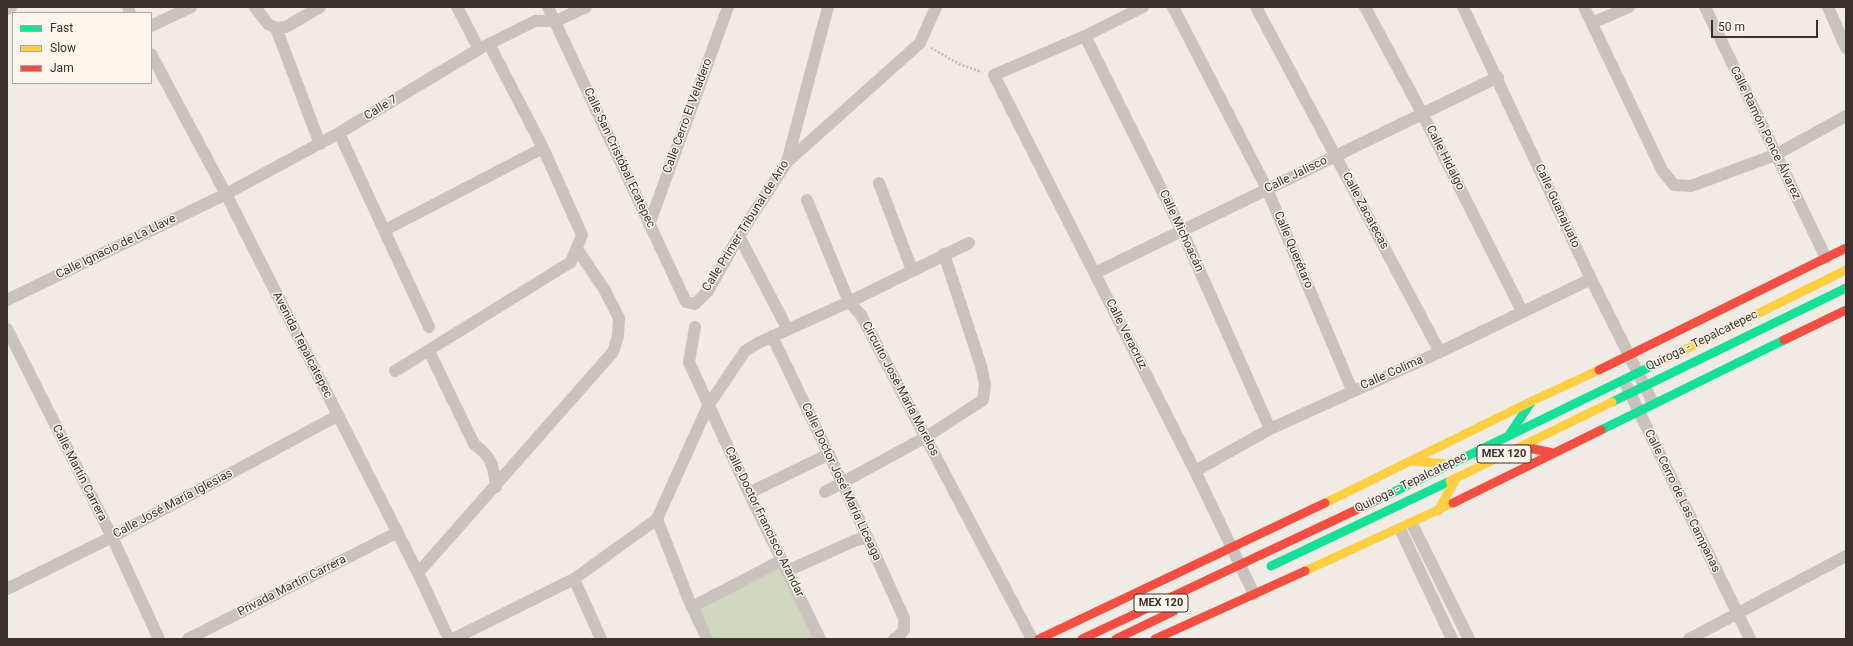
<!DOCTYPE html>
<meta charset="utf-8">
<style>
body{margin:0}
#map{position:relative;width:1853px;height:646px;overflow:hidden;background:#f0ebe5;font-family:Roboto,sans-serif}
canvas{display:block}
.frame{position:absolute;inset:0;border:8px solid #3b302b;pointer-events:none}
.legend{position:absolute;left:12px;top:12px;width:140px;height:72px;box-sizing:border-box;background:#fbf5ee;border:1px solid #aea6a0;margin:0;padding:5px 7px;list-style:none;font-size:12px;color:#3b302b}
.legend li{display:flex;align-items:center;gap:8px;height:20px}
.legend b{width:20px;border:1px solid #aea6a0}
.scale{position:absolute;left:1711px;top:20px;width:107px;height:18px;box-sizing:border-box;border:2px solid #3b302b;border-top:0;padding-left:5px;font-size:12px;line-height:14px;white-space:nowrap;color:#3b302b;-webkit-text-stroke:3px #fbf5ee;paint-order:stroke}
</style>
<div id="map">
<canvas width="1853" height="646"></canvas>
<div class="frame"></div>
<ul class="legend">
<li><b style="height:5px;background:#16e098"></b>Fast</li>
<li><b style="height:5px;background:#ffcf43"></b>Slow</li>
<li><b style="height:5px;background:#f24e42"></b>Jam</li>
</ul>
<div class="scale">50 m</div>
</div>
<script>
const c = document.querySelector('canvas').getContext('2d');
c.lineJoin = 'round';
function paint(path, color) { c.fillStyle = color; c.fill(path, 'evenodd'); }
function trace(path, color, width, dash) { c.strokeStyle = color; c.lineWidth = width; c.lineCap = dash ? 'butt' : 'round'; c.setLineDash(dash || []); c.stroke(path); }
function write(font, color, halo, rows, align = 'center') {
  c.font = font + ' Roboto,sans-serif'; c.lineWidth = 3; c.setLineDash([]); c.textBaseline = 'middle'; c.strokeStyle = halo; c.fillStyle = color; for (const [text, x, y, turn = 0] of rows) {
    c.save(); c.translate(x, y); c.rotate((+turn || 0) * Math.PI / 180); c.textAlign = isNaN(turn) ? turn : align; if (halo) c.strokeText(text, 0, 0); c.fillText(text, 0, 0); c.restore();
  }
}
const green = new Path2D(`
 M 782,562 L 819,639 L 709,639 L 694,608 Z`);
const path = new Path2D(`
 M 931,48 L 959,64 L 982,72`);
const street = new Path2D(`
 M 128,7 L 130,13
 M 255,7 L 268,24 L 276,28 L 320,144
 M 457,7 L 479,49
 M 548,7 L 686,302 L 695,304 L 708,291 L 739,236 L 787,162 L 828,7
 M 1143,7 L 1085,36 L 994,75 L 1195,471 L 1254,594
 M 1173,7 L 1267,189 L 1352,390
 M 1256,7 L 1440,352
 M 1365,7 L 1422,113 L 1522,311
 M 1463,7 L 1591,279 L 1653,403
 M 1584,7 L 1662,170 L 1674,185 L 1691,186 L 1775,155 L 1846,116
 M 1705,7 L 1826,258
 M 1828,7 L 1846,48
 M 7,9 L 11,7
 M 1592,23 L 1629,7
 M 151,26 L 191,7
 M 276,28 L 286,27 L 320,7
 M 1085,36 L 1182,231 L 1270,429
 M 151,54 L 226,194 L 418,573 L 449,639
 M 339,133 L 429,327
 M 787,162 L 920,43 L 936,7
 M 879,183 L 912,270
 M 807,200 L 849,302 L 861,315 L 1032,639
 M 649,225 L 728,7
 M 385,230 L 543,148
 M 739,236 L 788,330
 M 1095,273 L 1498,77
 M 7,300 L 226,194 L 339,133 L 479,49 L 535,21 L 556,21 L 586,7
 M 695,327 L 689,362 L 749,493 L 820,639
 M 7,329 L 112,537 L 159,639
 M 772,336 L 842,482 L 904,618 L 904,630 L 898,637 L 894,639
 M 429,351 L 474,444 C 493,458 493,465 496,487
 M 395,371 L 571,262 L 582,235 L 543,148 L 489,44
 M 1627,387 L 1750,639
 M 1195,471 L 1270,429 L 1440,352 L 1591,279
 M 825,492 L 926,437 L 983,400 L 985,385 L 981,366 L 944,254
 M 749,493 L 829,454
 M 657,519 L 688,598 L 707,639
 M 1412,524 L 1469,639
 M 1400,529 L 1452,639
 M 787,571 L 856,540 L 867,538
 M 418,573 L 613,352 L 618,336 L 619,318 L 604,289 L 577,249
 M 574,579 L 601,639
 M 7,589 L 112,537 L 337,416
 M 692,607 L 782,560
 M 188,639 L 396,533
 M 453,639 L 574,579 L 657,519 L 708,406 L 745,351 L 758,343 L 849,302 L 969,243
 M 1689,639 L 1846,556`);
const fast = new Path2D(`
 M 1612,402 L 1846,288
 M 1601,430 L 1784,340
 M 1509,435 L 1532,401
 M 1373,502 L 1660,362
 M 1271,566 L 1450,481`);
const slow = new Path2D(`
 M 1660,362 L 1846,270
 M 1412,461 L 1449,464
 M 1450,481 L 1612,402
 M 1325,503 L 1532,401 L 1599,370
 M 1438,511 L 1457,477
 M 1305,571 L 1453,503`);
const jam = new Path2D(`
 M 1784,340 L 1846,310
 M 1599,370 L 1846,248
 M 1515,449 L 1534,449 L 1553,453
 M 1453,503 L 1601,430
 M 1039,639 L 1325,503
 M 1082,639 L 1373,502
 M 1116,639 L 1174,611
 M 1155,639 L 1305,571`);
const shields = [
 [1504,454,54],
 [1161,603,54]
];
const shieldNames = [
 ["MEX 120",1504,454],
 ["MEX 120",1161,603]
];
const streetNames = [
 ["Calle 7",381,108,-31],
 ["Calle Cerro El Veladero",688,116,-70],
 ["Calle Ramón Ponce Álvarez",1765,133,64],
 ["Calle San Cristóbal Ecatepec",619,158,65],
 ["Calle Hidalgo",1445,158,63],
 ["Calle Jalisco",1296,175,-26],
 ["Calle Guanajuato",1557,206,65],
 ["Calle Zacatecas",1365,211,62],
 ["Calle Primer Tribunal de Ario",746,226,-58],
 ["Calle Michoacán",1181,231,65],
 ["Calle Ignacio de La Llave",116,247,-26],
 ["Calle Querétaro",1293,250,67],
 ["Calle Veracruz",1126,334,63],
 ["Quiroga - Tepalcatepec",1702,341,-26],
 ["Avenida Tepalcatepec",302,345,63],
 ["Calle Colima",1392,373,-24],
 ["Circuito José María Morelos",900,389,62],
 ["Calle Martín Carrera",79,473,63],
 ["Calle Doctor José María Liceaga",841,482,65],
 ["Quiroga - Tepalcatepec",1411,483,-26],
 ["Calle Cerro de Las Campanas",1682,501,64],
 ["Calle José María Iglesias",173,504,-28],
 ["Calle Doctor Francisco Arandar",764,522,64],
 ["Privada Martín Carrera",292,586,-27]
];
paint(green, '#d1d6bf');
trace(path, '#c2bbb6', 2.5, [2, 2]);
trace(street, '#c9c3be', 12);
trace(fast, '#16e098', 9);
trace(slow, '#ffcf43', 9);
trace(jam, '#f24e42', 9);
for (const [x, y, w] of shields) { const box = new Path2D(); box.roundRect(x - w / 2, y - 9, w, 18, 3); c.fillStyle = '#fbf5ee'; c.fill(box); trace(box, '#3b302b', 1); }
write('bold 11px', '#3b302b', null, shieldNames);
write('12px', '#3b302b', '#fbf5ee', streetNames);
</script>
